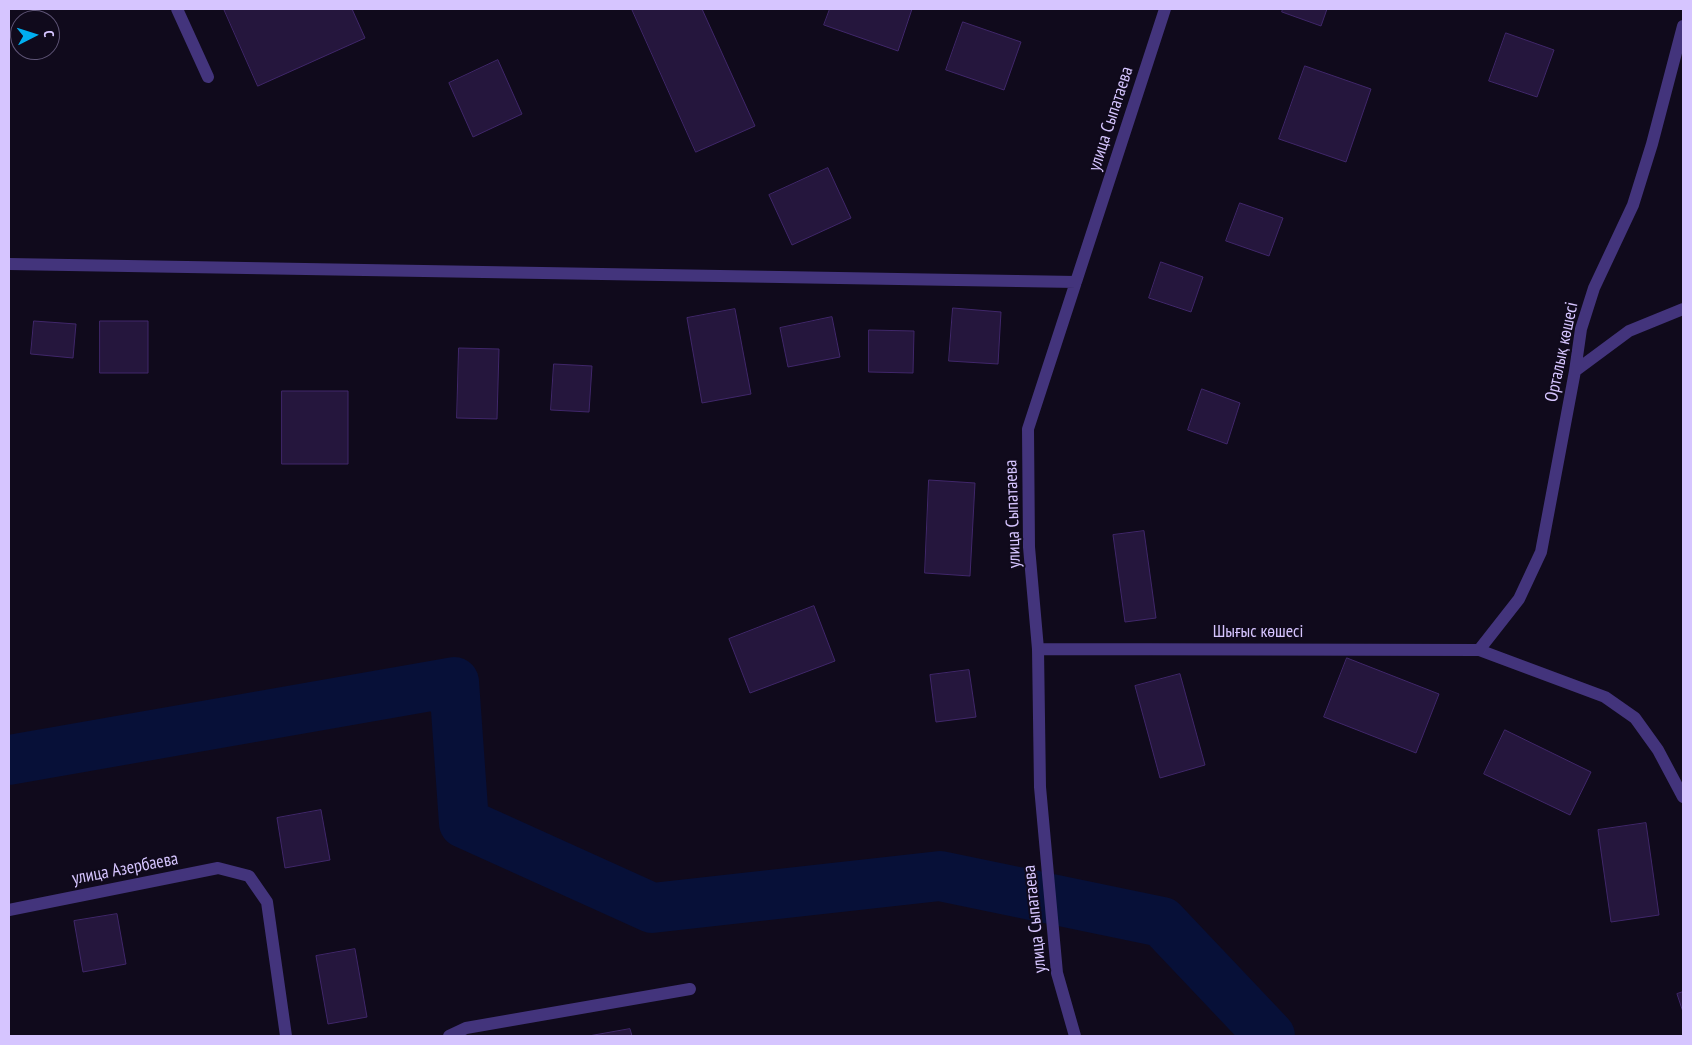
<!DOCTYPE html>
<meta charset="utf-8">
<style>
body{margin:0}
#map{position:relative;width:1692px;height:1045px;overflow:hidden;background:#100a1c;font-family:"PT Sans Narrow",sans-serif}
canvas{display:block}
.frame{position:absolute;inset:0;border:10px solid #d6c5ff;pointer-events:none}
.north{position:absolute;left:10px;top:10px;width:50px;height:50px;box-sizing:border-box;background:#100a1c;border:1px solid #5f5577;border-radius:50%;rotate:85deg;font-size:14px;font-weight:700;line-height:20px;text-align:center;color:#d6c5ff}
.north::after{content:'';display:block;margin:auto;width:18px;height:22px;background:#00aff0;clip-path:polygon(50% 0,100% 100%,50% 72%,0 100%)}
</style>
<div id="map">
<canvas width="1692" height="1045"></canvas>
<div class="frame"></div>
<div class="north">С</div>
</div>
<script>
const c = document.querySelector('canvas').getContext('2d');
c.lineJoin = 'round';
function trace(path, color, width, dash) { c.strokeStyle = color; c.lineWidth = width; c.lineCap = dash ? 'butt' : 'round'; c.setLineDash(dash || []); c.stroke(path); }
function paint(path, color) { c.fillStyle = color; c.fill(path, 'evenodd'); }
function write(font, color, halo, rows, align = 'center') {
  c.font = font + ' "PT Sans Narrow",sans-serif'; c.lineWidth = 4; c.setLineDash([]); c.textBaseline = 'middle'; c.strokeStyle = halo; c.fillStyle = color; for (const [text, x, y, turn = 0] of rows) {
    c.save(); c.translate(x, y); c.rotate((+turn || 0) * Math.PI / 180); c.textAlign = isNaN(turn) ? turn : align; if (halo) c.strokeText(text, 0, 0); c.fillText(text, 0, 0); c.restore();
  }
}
const river = new Path2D(`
 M 9,760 L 454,682 L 464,823 L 652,908 L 940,876 L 1162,922 L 1270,1036`);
const building = new Path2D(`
 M 224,9 L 352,9 L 365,38 L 258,86 Z
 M 632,9 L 702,9 L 755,126 L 696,152 Z
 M 830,9 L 912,9 L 898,51 L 824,25 Z
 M 1283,9 L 1327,9 L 1321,26 L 1282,12 Z
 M 963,22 L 1021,42 L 1004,90 L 946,70 Z
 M 1506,33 L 1554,50 L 1537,97 L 1489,81 Z
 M 498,60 L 522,114 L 473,137 L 449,83 Z
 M 1305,66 L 1371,89 L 1346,162 L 1279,139 Z
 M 828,168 L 851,218 L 792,245 L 769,195 Z
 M 1240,203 L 1283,218 L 1269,256 L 1226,241 Z
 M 1161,262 L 1203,277 L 1191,312 L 1149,298 Z
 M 953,308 L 1001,312 L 998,364 L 949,361 Z
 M 735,309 L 751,394 L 702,403 L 687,318 Z
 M 832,317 L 840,357 L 788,367 L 780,328 Z
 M 34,321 L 76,324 L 73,358 L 31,354 Z
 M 100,321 L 148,321 L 148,373 L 100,373 Z
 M 869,330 L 914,331 L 913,373 L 869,372 Z
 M 459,348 L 499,349 L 497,419 L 457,418 Z
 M 554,364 L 592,366 L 589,412 L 551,410 Z
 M 1202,389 L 1240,403 L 1227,444 L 1188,430 Z
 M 282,391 L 348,391 L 348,464 L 282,464 Z
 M 929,480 L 975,483 L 970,576 L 925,573 Z
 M 1144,531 L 1156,618 L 1125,622 L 1113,535 Z
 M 814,606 L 835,661 L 750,693 L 729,639 Z
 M 1347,658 L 1439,694 L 1416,753 L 1324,717 Z
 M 969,670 L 976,717 L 936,722 L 930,675 Z
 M 1180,674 L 1205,765 L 1160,778 L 1135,686 Z
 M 1505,730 L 1591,772 L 1570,815 L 1484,774 Z
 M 321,810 L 330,860 L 285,868 L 277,818 Z
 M 1646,823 L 1659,915 L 1611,922 L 1598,830 Z
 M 117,914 L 126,964 L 83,972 L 74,921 Z
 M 355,949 L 367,1017 L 328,1024 L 316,956 Z
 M 1683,992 L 1683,1012 L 1677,994 Z
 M 630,1029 L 632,1036 L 589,1036 Z`);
const minor = new Path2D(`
 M 177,9 L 208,77
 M 9,264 L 1076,282
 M 1575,371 L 1629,331 L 1683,309
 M 1038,649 L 1479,650 L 1605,697 L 1635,718 L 1658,750 L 1683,797
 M 1479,650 L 1519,599 L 1541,552 L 1575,371 L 1581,329 L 1594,288 L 1633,205 L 1652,144 L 1683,26
 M 9,910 L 218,868 L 249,876 L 267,902 L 286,1036
 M 449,1036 L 466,1028 L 690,989
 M 1075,1036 L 1057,973 L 1040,787 L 1038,649 L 1029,547 L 1028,429 L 1165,9`);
const streetNames = [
 ["улица Сыпатаева",1111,119,-72],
 ["Орталық көшесі",1562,352,-78],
 ["улица Сыпатаева",1013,514,-92],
 ["Шығыс көшесі",1258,632],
 ["улица Азербаева",125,869,-11],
 ["улица Сыпатаева",1035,919,-96]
];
trace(river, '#071038', 50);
paint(building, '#25163d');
trace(building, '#40276a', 1);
trace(minor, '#43347c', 12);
write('18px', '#d6c5ff', '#100a1c', streetNames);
</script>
